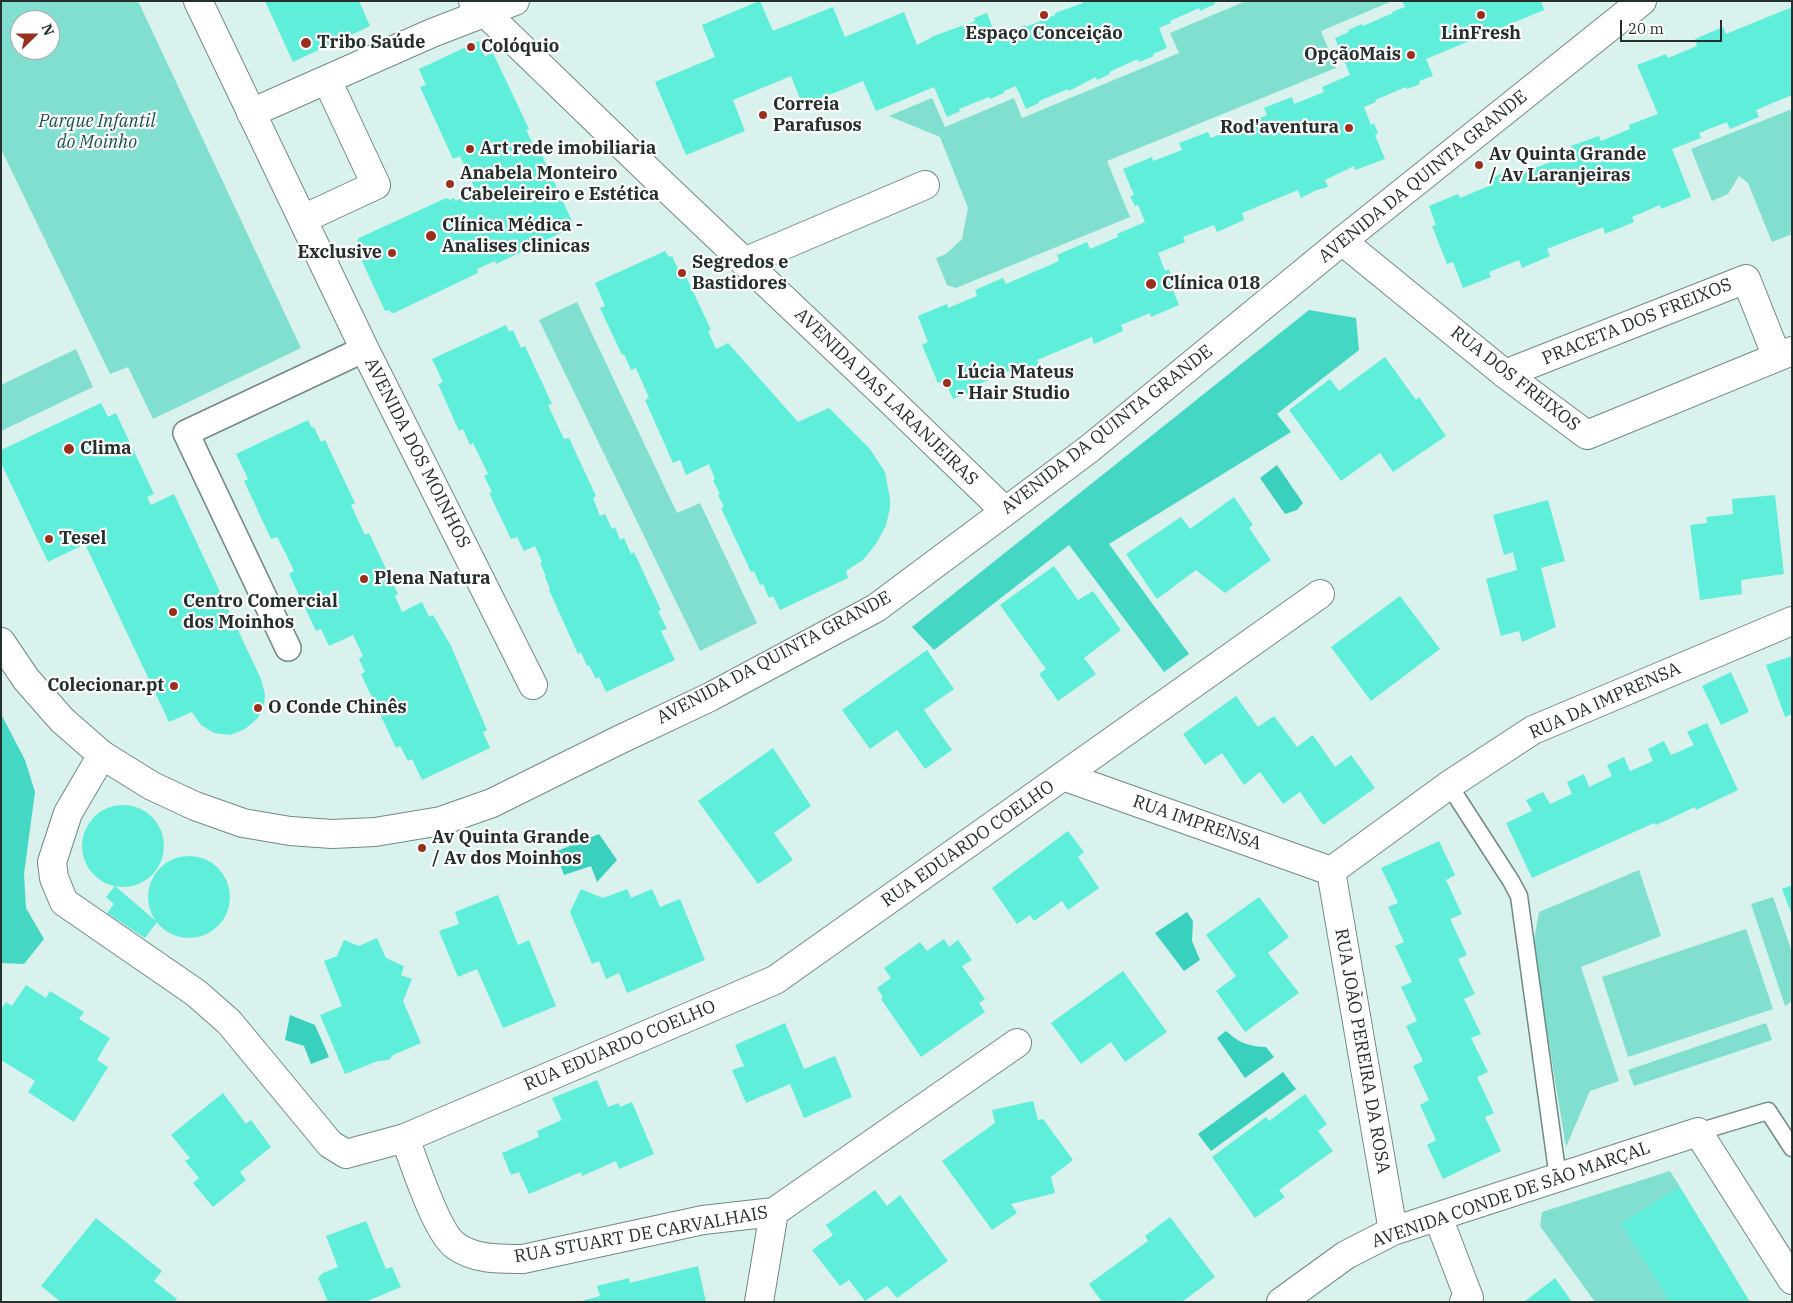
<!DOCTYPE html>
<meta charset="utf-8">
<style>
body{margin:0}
#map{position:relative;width:1793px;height:1303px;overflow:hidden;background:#d9f2ed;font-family:"IBM Plex Serif",serif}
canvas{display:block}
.frame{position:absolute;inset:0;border:2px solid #252f2d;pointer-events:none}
.north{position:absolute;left:10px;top:10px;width:50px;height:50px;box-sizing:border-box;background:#fff;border:1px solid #a8acab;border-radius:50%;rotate:68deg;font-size:14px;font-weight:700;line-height:20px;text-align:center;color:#252f2d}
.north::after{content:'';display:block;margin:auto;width:18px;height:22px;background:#992f1d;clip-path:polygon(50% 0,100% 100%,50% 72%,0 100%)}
.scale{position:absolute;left:1620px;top:20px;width:102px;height:22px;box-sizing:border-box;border:2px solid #252f2d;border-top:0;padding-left:6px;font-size:15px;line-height:18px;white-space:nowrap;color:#252f2d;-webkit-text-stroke:4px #fff;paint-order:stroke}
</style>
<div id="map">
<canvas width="1793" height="1303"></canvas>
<div class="frame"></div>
<div class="north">N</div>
<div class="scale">20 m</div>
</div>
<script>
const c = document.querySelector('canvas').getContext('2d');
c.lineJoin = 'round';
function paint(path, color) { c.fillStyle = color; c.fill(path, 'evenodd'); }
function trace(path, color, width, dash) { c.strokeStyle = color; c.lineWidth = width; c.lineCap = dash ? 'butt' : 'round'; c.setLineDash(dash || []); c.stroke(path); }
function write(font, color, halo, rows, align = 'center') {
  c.font = font + ' "IBM Plex Serif",serif'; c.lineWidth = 4.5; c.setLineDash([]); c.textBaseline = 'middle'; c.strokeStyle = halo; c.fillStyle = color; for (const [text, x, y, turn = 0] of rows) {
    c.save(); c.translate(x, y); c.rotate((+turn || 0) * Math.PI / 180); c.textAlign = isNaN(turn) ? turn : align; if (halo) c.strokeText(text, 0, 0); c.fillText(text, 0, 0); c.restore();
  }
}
const green = new Path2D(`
 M 1,1 L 138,1 L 301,348 L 153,419 L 128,367 L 110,374 L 1,149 ZM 20,20 L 50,20 L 50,50 L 20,50 Z
 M 1246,1 L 1390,2 L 1321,31 L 1336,68 L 1107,161 L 1130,217 L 956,288 L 947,285 L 936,258 L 946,254 L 962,239 L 968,208 L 940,137 L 889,116 L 932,98 L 945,127 L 1014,98 L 1022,118 L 1179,53 L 1170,33 Z
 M 1792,109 L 1792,234 L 1772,242 L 1748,183 L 1739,176 L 1728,194 L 1712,201 L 1691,149 Z
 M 577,302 L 677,513 L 700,503 L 757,623 L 700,651 L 539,320 Z
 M 76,349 L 93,387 L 1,431 L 1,385 Z
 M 1639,870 L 1661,936 L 1581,967 L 1619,1081 L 1590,1091 L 1566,1147 L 1533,946 L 1539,912 Z
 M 1773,897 L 1792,952 L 1792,1001 L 1785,1006 L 1751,904 Z
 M 1746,929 L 1773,1009 L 1628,1057 L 1602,977 Z
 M 1766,1023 L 1772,1040 L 1634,1086 L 1628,1070 Z
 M 1670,1171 L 1680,1187 L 1670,1302 L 1595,1302 L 1540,1226 L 1542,1212 Z`);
const forest = new Path2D(`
 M 1309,310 L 1356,318 L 1359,350 L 1277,414 L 1291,432 L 1109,544 L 1189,654 L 1164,672 L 1069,545 L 934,650 L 912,627 Z
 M 1,714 L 25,760 L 35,792 L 24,874 L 26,908 L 44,939 L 24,964 L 1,963 Z`);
const water = new Path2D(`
 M 1277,465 L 1303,503 L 1297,510 L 1285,514 L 1260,478 Z
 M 599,834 L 617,860 L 597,882 L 591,866 L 564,875 L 555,852 Z
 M 1187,912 L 1193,921 L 1192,941 L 1200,960 L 1184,971 L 1155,933 Z
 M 290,1015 L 315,1025 L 329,1057 L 311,1064 L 304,1046 L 285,1040 Z
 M 1226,1031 C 1238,1042 1249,1047 1266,1047 L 1274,1057 L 1245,1078 L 1217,1038 Z
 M 1283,1072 L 1296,1089 L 1211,1151 L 1198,1134 Z`);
const building = new Path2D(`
 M 265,1 L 359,1 L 370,26 L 293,62 Z
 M 759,1 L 760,1 L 773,31 L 833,7 L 845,37 L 904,12 L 917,45 L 931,38 L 931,37 L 975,21 L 974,18 L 987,13 L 997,39 L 1011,33 L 1010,31 L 1025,25 L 1026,27 L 1055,15 L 1055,13 L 1083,3 L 1082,1 L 1214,1 L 1215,4 L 1200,11 L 1199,8 L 1170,21 L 1171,23 L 1159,28 L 1167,48 L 1153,54 L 1154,56 L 1139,62 L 1138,59 L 1109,72 L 1110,74 L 1097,80 L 1096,77 L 1069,91 L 1068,89 L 1039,101 L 1039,103 L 1026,109 L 1016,86 L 1004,91 L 1004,93 L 990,99 L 989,97 L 959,109 L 960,111 L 947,117 L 934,87 L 876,111 L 863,81 L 803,106 L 791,76 L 733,100 L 745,131 L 686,155 L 655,82 L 715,57 L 702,25 Z
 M 1402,1 L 1541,1 L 1544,10 L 1426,59 L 1433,76 L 1419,81 L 1420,84 L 1407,89 L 1406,87 L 1375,100 L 1376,102 L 1364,107 L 1371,125 L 1374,123 L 1378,133 L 1375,135 L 1385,159 L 1355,170 L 1354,166 L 1325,180 L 1328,187 L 1314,191 L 1301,198 L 1298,190 L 1242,213 L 1244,220 L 1217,232 L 1214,225 L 1183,237 L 1185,242 L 1158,253 L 1165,271 L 1169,269 L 1172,279 L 1169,280 L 1179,305 L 1151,317 L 1150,313 L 1121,325 L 1123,331 L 1094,344 L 1092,337 L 1037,360 L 1040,366 L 1012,378 L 1009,371 L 979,384 L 981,388 L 953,399 L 945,381 L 938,383 L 922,345 L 928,342 L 918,316 L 947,304 L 948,308 L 977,296 L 975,290 L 1003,278 L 1006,284 L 1059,261 L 1057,255 L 1087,242 L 1090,249 L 1118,237 L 1117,234 L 1145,222 L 1138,205 L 1135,206 L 1130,196 L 1134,195 L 1123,169 L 1152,157 L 1153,161 L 1182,150 L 1179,143 L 1208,132 L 1211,138 L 1267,115 L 1264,108 L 1292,97 L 1294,104 L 1324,92 L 1322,87 L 1350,75 L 1335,38 L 1349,32 L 1348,30 L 1362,24 L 1363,26 L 1393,13 L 1392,12 L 1405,7 Z
 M 1792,7 L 1792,95 L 1756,110 L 1759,117 L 1730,129 L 1727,122 L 1699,133 L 1701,138 L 1672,149 L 1691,197 L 1661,209 L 1660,205 L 1632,217 L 1634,222 L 1605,234 L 1603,227 L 1547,249 L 1550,256 L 1522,268 L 1519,260 L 1489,272 L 1491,277 L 1463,288 L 1453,262 L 1447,264 L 1432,226 L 1436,225 L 1429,206 L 1458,194 L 1460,198 L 1489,186 L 1487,180 L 1515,168 L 1518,175 L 1573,153 L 1571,146 L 1599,136 L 1601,141 L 1630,129 L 1629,125 L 1658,114 L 1637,65 L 1666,54 L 1668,58 L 1697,46 L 1695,39 L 1723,27 L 1726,34 Z
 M 479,41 L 485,56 L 493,53 L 529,129 L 526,130 L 535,148 L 538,147 L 572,221 L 573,226 L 571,228 L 496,264 L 495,261 L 477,269 L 478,273 L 394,313 L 392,313 L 389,310 L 385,311 L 355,246 L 358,245 L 357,241 L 359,238 L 446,198 L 450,200 L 454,198 L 455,201 L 476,191 L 460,156 L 453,159 L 420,87 L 426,85 L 419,69 Z
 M 665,251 L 669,257 L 672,256 L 680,273 L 684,272 L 711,330 L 708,331 L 716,349 L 728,343 L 798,422 L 829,408 L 870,449 L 885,472 L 890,499 L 890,508 L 886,525 L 876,544 L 863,560 L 846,571 L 848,578 L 780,610 L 773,596 L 769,598 L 763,584 L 760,585 L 754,571 L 751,572 L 721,508 L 724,507 L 718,495 L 720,494 L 713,480 L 715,479 L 709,464 L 686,475 L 680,460 L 673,463 L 645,400 L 649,398 L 636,368 L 631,370 L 624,354 L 622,355 L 600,308 L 605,306 L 595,283 Z
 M 506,325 L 509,332 L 513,330 L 521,348 L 525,346 L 552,404 L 548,405 L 564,439 L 569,438 L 596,496 L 593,498 L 600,516 L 605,514 L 612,529 L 615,527 L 620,540 L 624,538 L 631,554 L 634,552 L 661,610 L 658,611 L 667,629 L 661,631 L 675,660 L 606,692 L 599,677 L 596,679 L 589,665 L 587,666 L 581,652 L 578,654 L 549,590 L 550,589 L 545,577 L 546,576 L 540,563 L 542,562 L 535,546 L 524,551 L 517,537 L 511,539 L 489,493 L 492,492 L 484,476 L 488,474 L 473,443 L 470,445 L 463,429 L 459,431 L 438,384 L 443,382 L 432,359 Z
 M 1385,357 L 1416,400 L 1419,397 L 1446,436 L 1393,472 L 1380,453 L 1341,481 L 1289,410 L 1330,379 L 1339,391 Z
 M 101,403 L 108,417 L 116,413 L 154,494 L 147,497 L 151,505 L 174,494 L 261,679 L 265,694 L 264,705 L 258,718 L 245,729 L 230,735 L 214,733 L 201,725 L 192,712 L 169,722 L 85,544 L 48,562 L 1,463 L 1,450 Z
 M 308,420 L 312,428 L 314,427 L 321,442 L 325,440 L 355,503 L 351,505 L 365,535 L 369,533 L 398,594 L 395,596 L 402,612 L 422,602 L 429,617 L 433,615 L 451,646 L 487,730 L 483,732 L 490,748 L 422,780 L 412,759 L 408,761 L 400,746 L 396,748 L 361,674 L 365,672 L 359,659 L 363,656 L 353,635 L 329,646 L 321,629 L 316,631 L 289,574 L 294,571 L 286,554 L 277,537 L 271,539 L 244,481 L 248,479 L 236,454 Z
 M 1775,495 L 1784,574 L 1741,580 L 1742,594 L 1700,600 L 1690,525 L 1707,523 L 1706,517 L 1733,514 L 1732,499 Z
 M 1234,497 L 1253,525 L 1249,528 L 1271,560 L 1225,593 L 1196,570 L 1157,599 L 1126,554 L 1181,517 L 1190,529 Z
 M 1548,500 L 1565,561 L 1541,568 L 1556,627 L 1522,642 L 1519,631 L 1501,636 L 1486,579 L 1517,570 L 1513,552 L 1504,555 L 1493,515 Z
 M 1054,566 L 1078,600 L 1093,591 L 1121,630 L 1084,658 L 1096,674 L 1058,701 L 1039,674 L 1046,669 L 1000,605 Z
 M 1400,596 L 1440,649 L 1371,701 L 1331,647 Z
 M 927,650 L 954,689 L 924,710 L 952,750 L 925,769 L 897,730 L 870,749 L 842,710 Z
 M 1792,656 L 1792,714 L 1785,717 L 1766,665 Z
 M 1731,672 L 1749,712 L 1721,725 L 1702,686 Z
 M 1236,696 L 1258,727 L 1274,716 L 1297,747 L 1313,735 L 1335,767 L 1351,755 L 1375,788 L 1323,825 L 1300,792 L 1283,804 L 1260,772 L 1244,785 L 1222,753 L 1205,765 L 1183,734 Z
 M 1707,723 L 1738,790 L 1696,810 L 1695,807 L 1656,825 L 1654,823 L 1532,878 L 1506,823 L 1532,811 L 1526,800 L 1543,792 L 1550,804 L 1572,794 L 1567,782 L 1584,774 L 1589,787 L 1612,776 L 1607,765 L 1624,757 L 1630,771 L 1653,761 L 1648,749 L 1664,741 L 1671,755 L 1694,745 L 1687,732 Z
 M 773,748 L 811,806 L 774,833 L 793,860 L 758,884 L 698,801 Z
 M82 846a41 41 0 1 1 82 0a41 41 0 1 1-82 0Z
 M 1068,831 L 1084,852 L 1078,857 L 1099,888 L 1068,910 L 1062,901 L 1034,921 L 1030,915 L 1017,924 L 992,888 Z
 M 1439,841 L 1455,875 L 1446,880 L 1462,914 L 1450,919 L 1467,955 L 1458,959 L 1475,994 L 1464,999 L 1481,1034 L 1471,1038 L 1488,1072 L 1477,1077 L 1494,1113 L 1485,1117 L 1501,1151 L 1443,1179 L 1427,1145 L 1436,1140 L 1420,1105 L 1429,1100 L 1413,1066 L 1423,1061 L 1406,1026 L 1417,1021 L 1401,987 L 1412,982 L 1395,946 L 1404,942 L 1388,907 L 1398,903 L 1381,868 Z
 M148 897a41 41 0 1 1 82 0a41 41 0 1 1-82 0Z
 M 1792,885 L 1792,915 L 1782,889 Z
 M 115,886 L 157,922 L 145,938 L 107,913 L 114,904 L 106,897 Z
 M 581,889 L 603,898 L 627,889 L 631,898 L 652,889 L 660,907 L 680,899 L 705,960 L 627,993 L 619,973 L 606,979 L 599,961 L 592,964 L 570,912 Z
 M 498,895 L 518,945 L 529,940 L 556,1006 L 503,1028 L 477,969 L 458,977 L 439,931 L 459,924 L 455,912 Z
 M 1259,897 L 1289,937 L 1268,953 L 1299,993 L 1245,1032 L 1216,991 L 1236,976 L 1206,935 Z
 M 377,938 L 386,958 L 404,966 L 401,975 L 412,979 L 403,1001 L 421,1043 L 393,1055 L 389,1060 L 378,1061 L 345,1074 L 320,1015 L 342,1006 L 324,961 L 337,956 L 344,940 L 359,946 Z
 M 944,939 L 949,947 L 958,940 L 972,960 L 962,966 L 985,999 L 979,1003 L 985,1012 L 921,1057 L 881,999 L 883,997 L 877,988 L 891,978 L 884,968 L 920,942 L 927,951 Z
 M 1123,971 L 1167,1032 L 1125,1062 L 1111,1042 L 1081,1064 L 1051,1023 Z
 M 26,985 L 46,998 L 50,991 L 84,1012 L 79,1019 L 110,1038 L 97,1060 L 108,1067 L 74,1122 L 28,1092 L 35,1081 L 1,1060 L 1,1009 L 6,1002 L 12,1006 Z
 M 785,1023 L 804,1069 L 835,1056 L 852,1097 L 804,1118 L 790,1084 L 746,1103 L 732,1070 L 744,1066 L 735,1045 Z
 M 597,1080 L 608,1107 L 619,1103 L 620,1107 L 632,1102 L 654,1154 L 619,1169 L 616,1161 L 582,1176 L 581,1172 L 529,1194 L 519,1172 L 511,1175 L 502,1153 L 539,1137 L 537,1131 L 562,1120 L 552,1098 Z
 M 223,1093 L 246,1124 L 251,1120 L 271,1147 L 240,1172 L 246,1180 L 213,1207 L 193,1183 L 199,1178 L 185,1161 L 190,1158 L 171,1135 Z
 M 1305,1094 L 1327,1124 L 1318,1131 L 1333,1151 L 1279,1190 L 1285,1197 L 1255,1218 L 1212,1157 L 1266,1117 L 1269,1121 Z
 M 1033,1101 L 1038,1120 L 1043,1119 L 1073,1160 L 1051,1177 L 1055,1193 L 1011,1204 L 1017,1213 L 992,1230 L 942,1161 L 995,1123 L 992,1110 Z
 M 1680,1187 L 1721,1254 L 1750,1302 L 1670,1302 L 1621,1223 Z
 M 875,1190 L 887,1206 L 900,1195 L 948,1261 L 897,1298 L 887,1286 L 865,1301 L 849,1280 L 840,1286 L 812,1250 L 833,1235 L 826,1225 Z
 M 1170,1217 L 1215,1277 L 1182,1302 L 1102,1302 L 1089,1284 L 1148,1241 L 1145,1236 Z
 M 96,1218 L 162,1271 L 154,1281 L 177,1299 L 175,1302 L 61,1302 L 41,1286 Z
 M 366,1221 L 386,1269 L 392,1267 L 401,1287 L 365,1302 L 328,1302 L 318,1278 L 323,1273 L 338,1267 L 326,1236 Z
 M 698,1266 L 706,1302 L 578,1302 L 600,1296 L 597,1286 L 629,1278 L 630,1283 Z
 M 1555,1278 L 1572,1302 L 1524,1302 Z`);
const service = new Path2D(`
 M 1449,785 L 1511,881 L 1519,896 L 1558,1178
 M 1698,1132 L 1768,1111 L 1792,1148`);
const pedestrian = new Path2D(`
 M 288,648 L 186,433 L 354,354`);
const minor = new Path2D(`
 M 198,1 L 365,350 L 533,685
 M 473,1 L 656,178 L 888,398 L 1005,511
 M 251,113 L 432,33 L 515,1
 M 303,219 L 376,185 L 327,80
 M 1342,241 L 1505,374 L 1587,435 L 1792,351
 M 744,262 L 925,185
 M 1505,374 L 1746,279 L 1777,357
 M 102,755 L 68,813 L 52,862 L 54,878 L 64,902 L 196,993 L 229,1022 L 330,1144 L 346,1154 L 405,1138 L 775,980 L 1320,594
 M 1063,776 L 1331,871
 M 1331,871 L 1449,785 L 1533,730 L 1792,621
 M 1331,871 L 1393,1231
 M 405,1138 C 414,1162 437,1234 456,1246 C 475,1260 501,1259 523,1259 L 703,1220 L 774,1212 L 1017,1043
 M 1438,1217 L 1469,1298 L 1464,1302
 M 759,1302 L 774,1212
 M 1281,1302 L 1346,1255 L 1393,1231 L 1698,1132 L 1792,1280`);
const tertiary = new Path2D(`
 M 1,642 L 26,679 L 62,720 L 102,755 L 152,786 L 195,806 L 243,823 L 290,831 L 332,834 L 375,832 L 441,821 L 492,803 L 619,740 L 710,697 L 876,608 L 1089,449 L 1342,241 L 1642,1`);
const markers = [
 [1044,15,5,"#992f1d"],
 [1481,15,5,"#992f1d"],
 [306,43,6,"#992f1d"],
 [471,47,5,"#992f1d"],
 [1411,55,5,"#992f1d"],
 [763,115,5,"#992f1d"],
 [1349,128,5,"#992f1d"],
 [470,149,5,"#992f1d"],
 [1479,165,5,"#992f1d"],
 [450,184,5,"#992f1d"],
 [431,236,6,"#992f1d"],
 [392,253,5,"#992f1d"],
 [682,273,5,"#992f1d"],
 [1151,284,6,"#992f1d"],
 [947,383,5,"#992f1d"],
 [69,449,6,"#992f1d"],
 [49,539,5,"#992f1d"],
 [364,579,5,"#992f1d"],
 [173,612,5,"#992f1d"],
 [174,686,5,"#992f1d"],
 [258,708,5,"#992f1d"],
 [422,848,5,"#992f1d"]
];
const poiNames = [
 ["Espaço Conceição",1044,34,"center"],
 ["LinFresh",1481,34,"center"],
 ["Tribo Saúde",317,43],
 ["Colóquio",481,47],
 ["OpçãoMais",1401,55,"right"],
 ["Correia",773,105],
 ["Parafusos",773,126],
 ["Rod'aventura",1339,128,"right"],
 ["Art rede imobiliaria",480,149],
 ["Av Quinta Grande",1489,155],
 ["/ Av Laranjeiras",1489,176],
 ["Anabela Monteiro",460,174],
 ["Cabeleireiro e Estética",460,195],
 ["Clínica Médica -",442,226],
 ["Analises clinicas",442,247],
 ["Exclusive",382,253,"right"],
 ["Segredos e",692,263],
 ["Bastidores",692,284],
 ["Clínica 018",1162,284],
 ["Lúcia Mateus",957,373],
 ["- Hair Studio",957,394],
 ["Clima",80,449],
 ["Tesel",59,539],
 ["Plena Natura",374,579],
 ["Centro Comercial",183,602],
 ["dos Moinhos",183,623],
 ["Colecionar.pt",164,686,"right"],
 ["O Conde Chinês",268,708],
 ["Av Quinta Grande",432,838],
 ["/ Av dos Moinhos",432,859]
];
const parkNames = [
 ["Parque Infantil",97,122],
 ["do Moinho",97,143]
];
const streetNames = [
 ["AVENIDA DA QUINTA GRANDE",1423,177,-39],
 ["PRACETA DOS FREIXOS",1637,322,-22],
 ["RUA DOS FREIXOS",1515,379,38],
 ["AVENIDA DAS LARANJEIRAS",886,397,44],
 ["AVENIDA DA QUINTA GRANDE",1107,430,-38],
 ["AVENIDA DOS MOINHOS",417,453,63],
 ["AVENIDA DA QUINTA GRANDE",774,658,-28],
 ["RUA DA IMPRENSA",1605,701,-24],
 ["RUA IMPRENSA",1197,823,19],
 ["RUA EDUARDO COELHO",968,844,-35],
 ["RUA EDUARDO COELHO",620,1046,-23],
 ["RUA JOÃO PEREIRA DA ROSA",1362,1051,80],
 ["AVENIDA CONDE DE SÃO MARÇAL",1511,1195,-19],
 ["RUA STUART DE CARVALHAIS",641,1235,-10]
];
paint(green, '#80dfcf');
paint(forest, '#44d8c4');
paint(water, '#39d1bd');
paint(building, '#5feed9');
trace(service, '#728984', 19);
trace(pedestrian, '#728984', 28);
trace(minor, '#728984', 30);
trace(tertiary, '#728984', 30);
trace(service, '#fff', 16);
trace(pedestrian, '#fff', 25);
trace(minor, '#fff', 28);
trace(tertiary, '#fff', 28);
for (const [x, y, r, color] of markers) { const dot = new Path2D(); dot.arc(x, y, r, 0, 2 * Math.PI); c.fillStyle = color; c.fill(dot); trace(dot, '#fff', 2); }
write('bold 18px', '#252f2d', '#fff', poiNames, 'left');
write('italic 18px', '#19554d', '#fff', parkNames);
write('18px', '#252f2d', '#fff', streetNames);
</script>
